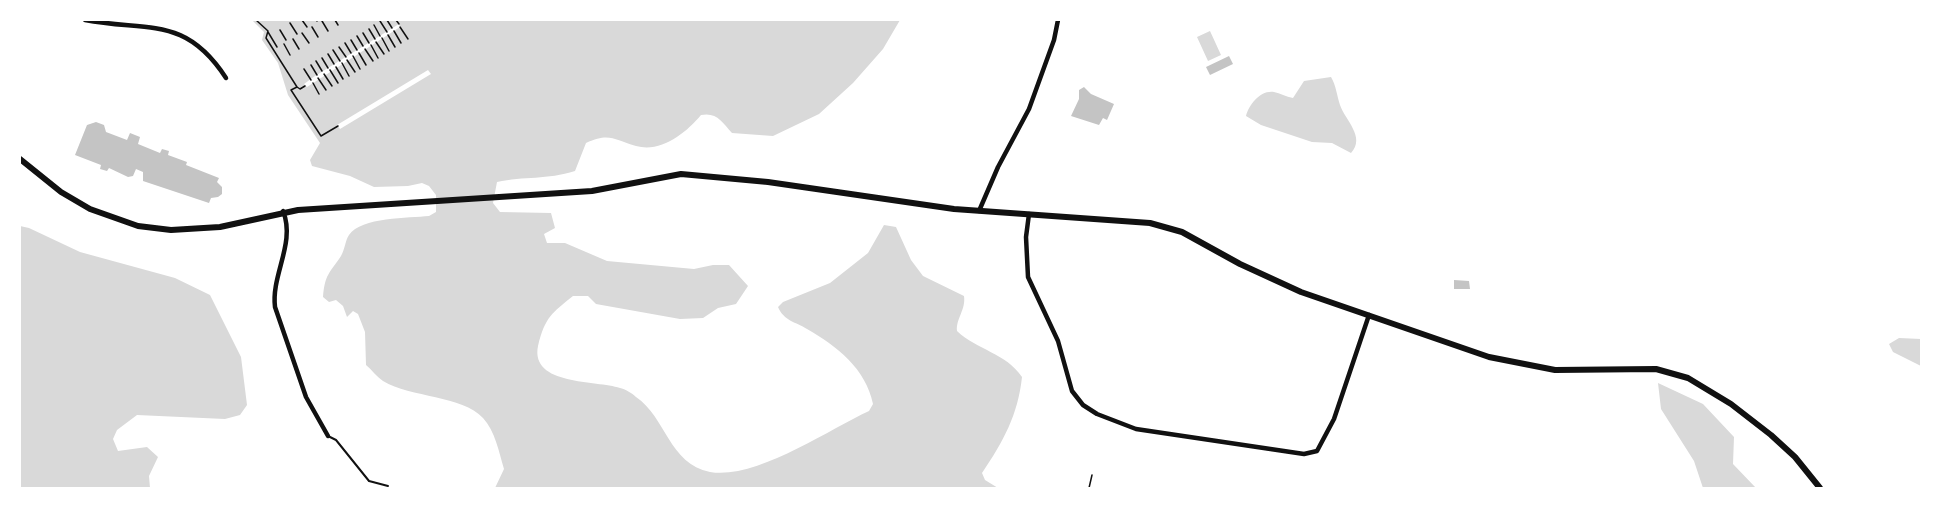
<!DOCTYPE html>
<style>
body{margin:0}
#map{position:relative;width:1941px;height:508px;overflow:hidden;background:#fff;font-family:"Fira Sans",sans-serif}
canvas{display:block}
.frame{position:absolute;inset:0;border:21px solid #fff;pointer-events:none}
</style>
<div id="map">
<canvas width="1941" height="508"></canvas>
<div class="frame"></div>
</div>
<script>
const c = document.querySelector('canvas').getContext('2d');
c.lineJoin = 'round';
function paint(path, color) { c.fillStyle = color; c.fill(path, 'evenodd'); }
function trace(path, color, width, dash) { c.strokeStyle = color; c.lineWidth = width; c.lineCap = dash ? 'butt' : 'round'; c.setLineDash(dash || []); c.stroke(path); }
const water = new Path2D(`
 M 252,20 L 900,20 L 883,49 L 853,83 L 819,114 L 773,136 L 732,133 C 722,122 717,112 701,115 C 686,133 661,153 636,146 C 614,140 610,132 586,143 L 575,171 C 547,180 524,176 497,182 L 493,203 L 500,212 L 551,213 L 555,228 L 544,234 L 547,243 L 565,243 L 607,261 L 694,269 L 713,265 L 729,265 L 748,286 L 736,304 L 718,308 L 703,318 L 680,319 L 596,304 L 588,296 L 573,296 C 552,313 545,317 538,346 C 530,386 597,380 620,388 C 625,389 632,393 636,397 C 666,417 669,464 710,472 C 755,480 828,430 869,411 L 873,404 C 866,369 837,346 807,329 C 796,322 784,321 778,307 L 783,302 L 830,283 L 868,253 L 884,225 L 896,227 L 911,260 L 923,276 L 964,296 C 966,310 956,318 957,331 C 977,350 1006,353 1022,377 C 1018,415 1003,442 982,473 L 985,480 L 998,488 L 495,488 L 504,469 C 499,452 495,431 483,418 C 462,395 411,398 383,381 C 377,377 372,370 366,365 L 365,332 L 358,314 L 353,311 L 347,317 L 343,306 L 336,300 L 329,302 L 323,297 C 325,274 329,274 341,256 C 345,249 345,241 349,235 C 361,217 409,218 429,216 L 436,212 L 436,195 L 429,186 L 422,183 L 408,186 L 374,187 L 350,176 L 312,166 L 310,160 L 320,143 L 288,95 L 278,63 L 262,40 L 264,32 Z
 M 1210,31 L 1221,55 L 1208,61 L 1197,37 Z
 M 1331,77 C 1336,85 1337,96 1340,105 C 1345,120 1366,137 1351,153 L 1332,143 L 1312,142 L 1261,125 L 1246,116 C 1249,105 1260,90 1274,92 C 1280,93 1286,97 1293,98 L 1304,81 Z
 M 20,226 L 29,228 L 80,252 L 175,278 L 210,295 L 241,357 L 247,405 L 240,415 L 225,419 L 137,415 L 117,430 L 113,439 L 118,451 L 147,447 L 158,457 L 149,476 L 150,488 L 20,488 Z
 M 1899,338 L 1921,339 L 1921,366 L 1893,352 L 1889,344 Z
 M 1658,383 L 1703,404 L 1734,437 L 1733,464 L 1756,488 L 1703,488 L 1694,461 L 1661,409 Z`);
const pier = new Path2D(`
 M 399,24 L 400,27 L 307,87 L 304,84 L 315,76 Z
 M 428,70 L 431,74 L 340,129 L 337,125 Z`);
const building = new Path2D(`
 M 1229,56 L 1233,64 L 1210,75 L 1206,67 Z
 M 1084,87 L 1091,94 L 1114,104 L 1107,120 L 1103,118 L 1099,125 L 1071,116 L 1079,99 L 1079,90 Z
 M 96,122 L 104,125 L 106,132 L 127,140 L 130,133 L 140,137 L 138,144 L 160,153 L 162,149 L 169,151 L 168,155 L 187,162 L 186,165 L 219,178 L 217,182 L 222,187 L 222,194 L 218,197 L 211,198 L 209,203 L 143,181 L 143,172 L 136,169 L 133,176 L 128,177 L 109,168 L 107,171 L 100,169 L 101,165 L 75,155 L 87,125 Z
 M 1454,280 L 1469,281 L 1470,289 L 1454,289 Z`);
const path = new Path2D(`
 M 256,20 L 268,31 L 266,38 L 297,87 L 291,90 L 321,136 L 338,126
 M 302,20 L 307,27
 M 316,20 L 317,21
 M 335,20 L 338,25
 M 387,20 L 392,28
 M 396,20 L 399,24
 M 322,21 L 328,31
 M 380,21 L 387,32
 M 290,23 L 297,34
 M 374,25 L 380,36
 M 312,27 L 318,37
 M 400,27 L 408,39
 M 369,29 L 375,39
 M 280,30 L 286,40
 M 394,31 L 401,43
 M 268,32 L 277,47
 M 302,33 L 309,43
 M 363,33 L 369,43
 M 388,35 L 395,47
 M 357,36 L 363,46
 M 382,38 L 389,51
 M 293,39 L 299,49
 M 351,40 L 357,50
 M 376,42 L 384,54
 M 345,43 L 351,53
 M 284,44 L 290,55
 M 371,45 L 378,58
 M 339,47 L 346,57
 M 365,49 L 373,61
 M 333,50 L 340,61
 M 359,53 L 366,65
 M 328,54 L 334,64
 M 353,56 L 360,69
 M 322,58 L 328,68
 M 347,60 L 355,72
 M 316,61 L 322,71
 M 342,63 L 349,76
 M 311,65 L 317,75
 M 336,67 L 343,79
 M 304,69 L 311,80
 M 330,70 L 338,83
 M 324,74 L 332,86
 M 318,78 L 326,90
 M 313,83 L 319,94
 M 297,87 L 300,89 L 305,86
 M 1089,488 L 1092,475`);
const service = new Path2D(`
 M 328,436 L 336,440 L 369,481 L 388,486`);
const minor = new Path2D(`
 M 85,20 C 148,32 185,15 226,78
 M 283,211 C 296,243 271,275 275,307 L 306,397 L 328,436
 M 979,211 L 998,167 L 1029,109 L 1054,40 L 1058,20
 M 1029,214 L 1026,237 L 1028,277 L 1058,341 L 1072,391 L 1083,405 L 1097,414 L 1136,429 L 1304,454 L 1317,451 L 1334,419 L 1369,315`);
const secondary = new Path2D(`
 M 20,159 L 61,192 L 90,209 L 138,226 L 171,230 L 220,227 L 298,210 L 592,191 L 681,174 L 768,182 L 954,209 L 1150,223 L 1182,232 L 1240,264 L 1301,292 L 1489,357 L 1555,370 L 1656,369 L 1688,378 L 1731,404 L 1771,435 L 1795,457 L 1820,488`);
paint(water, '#d9d9d9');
paint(pier, '#fff');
paint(building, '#c4c4c4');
trace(path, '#111', 1.5);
trace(service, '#111', 2);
trace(minor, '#111', 4.5);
trace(secondary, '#111', 6);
</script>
